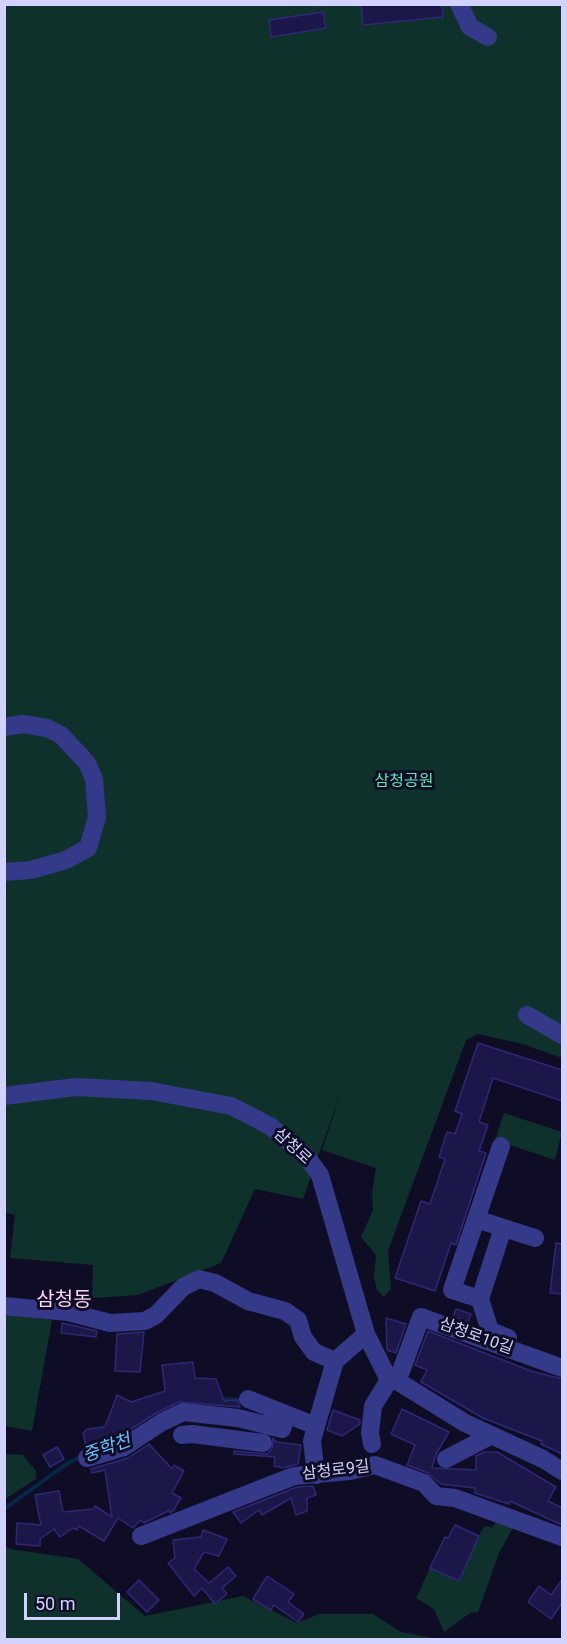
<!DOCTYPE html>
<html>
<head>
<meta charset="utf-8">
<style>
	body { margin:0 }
	#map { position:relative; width:567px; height:1644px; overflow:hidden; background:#0f0d26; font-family:Roboto,sans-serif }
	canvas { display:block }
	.frame { position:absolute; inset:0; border:6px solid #d2d2ff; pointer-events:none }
	.scale { position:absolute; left:24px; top:1593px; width:96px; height:27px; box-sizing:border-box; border:3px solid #d2d2ff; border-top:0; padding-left:8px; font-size:18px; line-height:21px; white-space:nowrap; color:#d2d2ff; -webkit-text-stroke:4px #0f0d26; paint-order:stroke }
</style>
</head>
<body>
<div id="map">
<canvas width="567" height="1644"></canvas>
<div class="frame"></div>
<div class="scale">50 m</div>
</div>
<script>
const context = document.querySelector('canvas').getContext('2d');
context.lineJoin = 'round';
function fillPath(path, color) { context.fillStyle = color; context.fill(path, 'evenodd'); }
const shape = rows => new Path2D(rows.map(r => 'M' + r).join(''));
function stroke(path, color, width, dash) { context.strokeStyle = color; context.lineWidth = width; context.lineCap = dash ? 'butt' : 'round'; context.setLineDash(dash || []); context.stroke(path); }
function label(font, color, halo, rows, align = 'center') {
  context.font = font + ' Roboto,"Noto Sans KR",sans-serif'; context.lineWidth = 6; context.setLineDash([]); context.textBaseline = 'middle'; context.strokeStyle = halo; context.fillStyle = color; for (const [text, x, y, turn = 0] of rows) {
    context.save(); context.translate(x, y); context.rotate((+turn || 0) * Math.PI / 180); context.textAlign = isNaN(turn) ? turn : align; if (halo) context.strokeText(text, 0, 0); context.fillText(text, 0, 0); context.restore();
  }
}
fillPath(shape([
	[4,5,562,5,562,1058,523,1044,478,1034,466,1040,388,1251,391,1289,384,1297,377,1290,374,1277,376,1255,361,1237,373,1210,372,1194,376,1168,322,1150,342,1089,303,1199,255,1189,221,1263,138,1295,92,1298,93,1265,10,1258,15,1215,4,1212],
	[504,1113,562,1132,555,1160,495,1140],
	[4,1312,52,1320,32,1431,5,1426],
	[5,1454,23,1455,36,1471,36,1479,5,1499],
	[499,1517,515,1524,499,1553,478,1612,470,1613,444,1632,434,1609,416,1598,430,1568,459,1581,481,1532,485,1526,492,1528],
	[4,1545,10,1549,78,1559,145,1616,243,1596,297,1623,319,1614,373,1614,401,1632,438,1639,5,1639]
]), '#0f312c');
stroke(shape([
	[221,1399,243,1400],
	[4,1509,68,1463,83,1456]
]), '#07274a', 4);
const building = shape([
	[361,4,442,4,443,17,363,25,361,4],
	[323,12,326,28,271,37,269,20,323,12],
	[478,1043,562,1070,562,1101,493,1078,479,1122,488,1125,479,1151,486,1153,456,1245,451,1243,435,1291,395,1278,421,1201,430,1204,445,1159,439,1157,447,1132,455,1134,462,1114,455,1111,478,1043],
	[556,1243,562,1244,562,1294,550,1293,556,1243],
	[456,1309,471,1314,468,1322,453,1317,456,1309],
	[386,1318,406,1324,396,1353,387,1350,386,1318],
	[62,1323,97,1331,96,1337,61,1333,62,1323],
	[428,1331,531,1371,562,1379,562,1454,541,1444,542,1441,483,1418,421,1382,427,1370,415,1365,428,1331],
	[144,1332,140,1372,115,1371,117,1334,144,1332],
	[193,1362,195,1378,216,1379,224,1401,237,1400,240,1407,179,1402,156,1413,119,1437,86,1447,83,1433,87,1429,105,1427,117,1395,131,1402,165,1391,162,1365,193,1362],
	[402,1409,449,1432,436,1454,432,1468,476,1470,476,1456,484,1452,497,1452,556,1487,548,1501,562,1508,562,1525,510,1501,509,1504,475,1493,475,1488,441,1484,428,1473,407,1465,415,1445,391,1434,402,1409],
	[333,1410,360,1420,360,1424,342,1436,327,1430,333,1410],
	[273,1438,276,1442,301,1445,298,1464,283,1468,274,1466,275,1457,234,1454,234,1451,267,1454,272,1449,273,1438],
	[149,1444,172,1469,174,1465,184,1471,172,1493,181,1498,173,1511,170,1513,170,1510,144,1523,140,1520,133,1528,118,1518,104,1541,79,1526,77,1530,73,1528,60,1537,54,1529,40,1539,40,1546,16,1544,17,1523,41,1525,35,1495,59,1491,63,1512,94,1509,95,1506,112,1517,105,1470,92,1473,91,1469,128,1458,149,1444],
	[57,1447,64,1459,50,1467,43,1455,57,1447],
	[313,1486,316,1495,307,1498,307,1511,296,1515,291,1498,262,1515,259,1510,241,1523,233,1512,297,1487,313,1486],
	[455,1525,479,1536,459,1581,430,1568,445,1537,448,1538,455,1525],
	[203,1530,227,1539,219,1556,204,1552,194,1569,209,1583,228,1567,236,1576,222,1588,227,1594,215,1604,202,1588,194,1596,168,1563,175,1558,173,1540,201,1537,203,1530],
	[267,1576,294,1594,288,1602,304,1614,298,1622,274,1605,271,1610,253,1599,267,1576],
	[139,1580,159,1600,147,1612,127,1592,139,1580],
	[562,1580,562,1603,551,1619,528,1602,539,1586,551,1595,562,1580]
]);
fillPath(building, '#1c1749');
stroke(building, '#2f2777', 1.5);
stroke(shape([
	[459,4,470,27,488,37],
	[4,727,23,724,47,728,61,735,87,763,94,779,97,817,88,848,66,860,31,870,4,872],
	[527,1015,562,1035],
	[4,1096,76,1087,151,1091,231,1106,270,1126,306,1156,320,1175,366,1334,389,1380,394,1379,465,1423,543,1459,562,1471],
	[476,1219,535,1238],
	[503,1228,480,1299,490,1331,508,1338],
	[480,1299,452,1290,501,1146],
	[4,1306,68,1312,110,1323,145,1321,156,1315,183,1287,199,1279,215,1283,248,1301,285,1311,298,1320,303,1337,314,1352,335,1361],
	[394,1379,401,1371,421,1317,562,1368],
	[248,1399,316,1426,335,1361,366,1334],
	[316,1426,312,1441,316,1475],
	[182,1435,192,1434,263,1443],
	[372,1444,370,1433,373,1406,389,1380],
	[87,1458,124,1447,162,1422,183,1412,238,1418,282,1429,287,1415],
	[446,1459,492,1435],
	[141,1536,294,1476,350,1471,375,1465,424,1483,436,1496,455,1498,562,1537]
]), '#343989', 18);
label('16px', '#53eab5', '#0f0d26', [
	["삼청공원",404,782]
]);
label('16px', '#d2d2ff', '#0f0d26', [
	["삼청로",292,1147,43],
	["삼청로10길",476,1337,20],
	["삼청로9길",336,1471,-7]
]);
label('italic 18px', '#60c5ff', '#0f0d26', [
	["중학천",107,1449,-20]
]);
label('20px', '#ffd4f4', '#0f0d26', [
	["삼청동",64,1301]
]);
</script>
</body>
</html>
